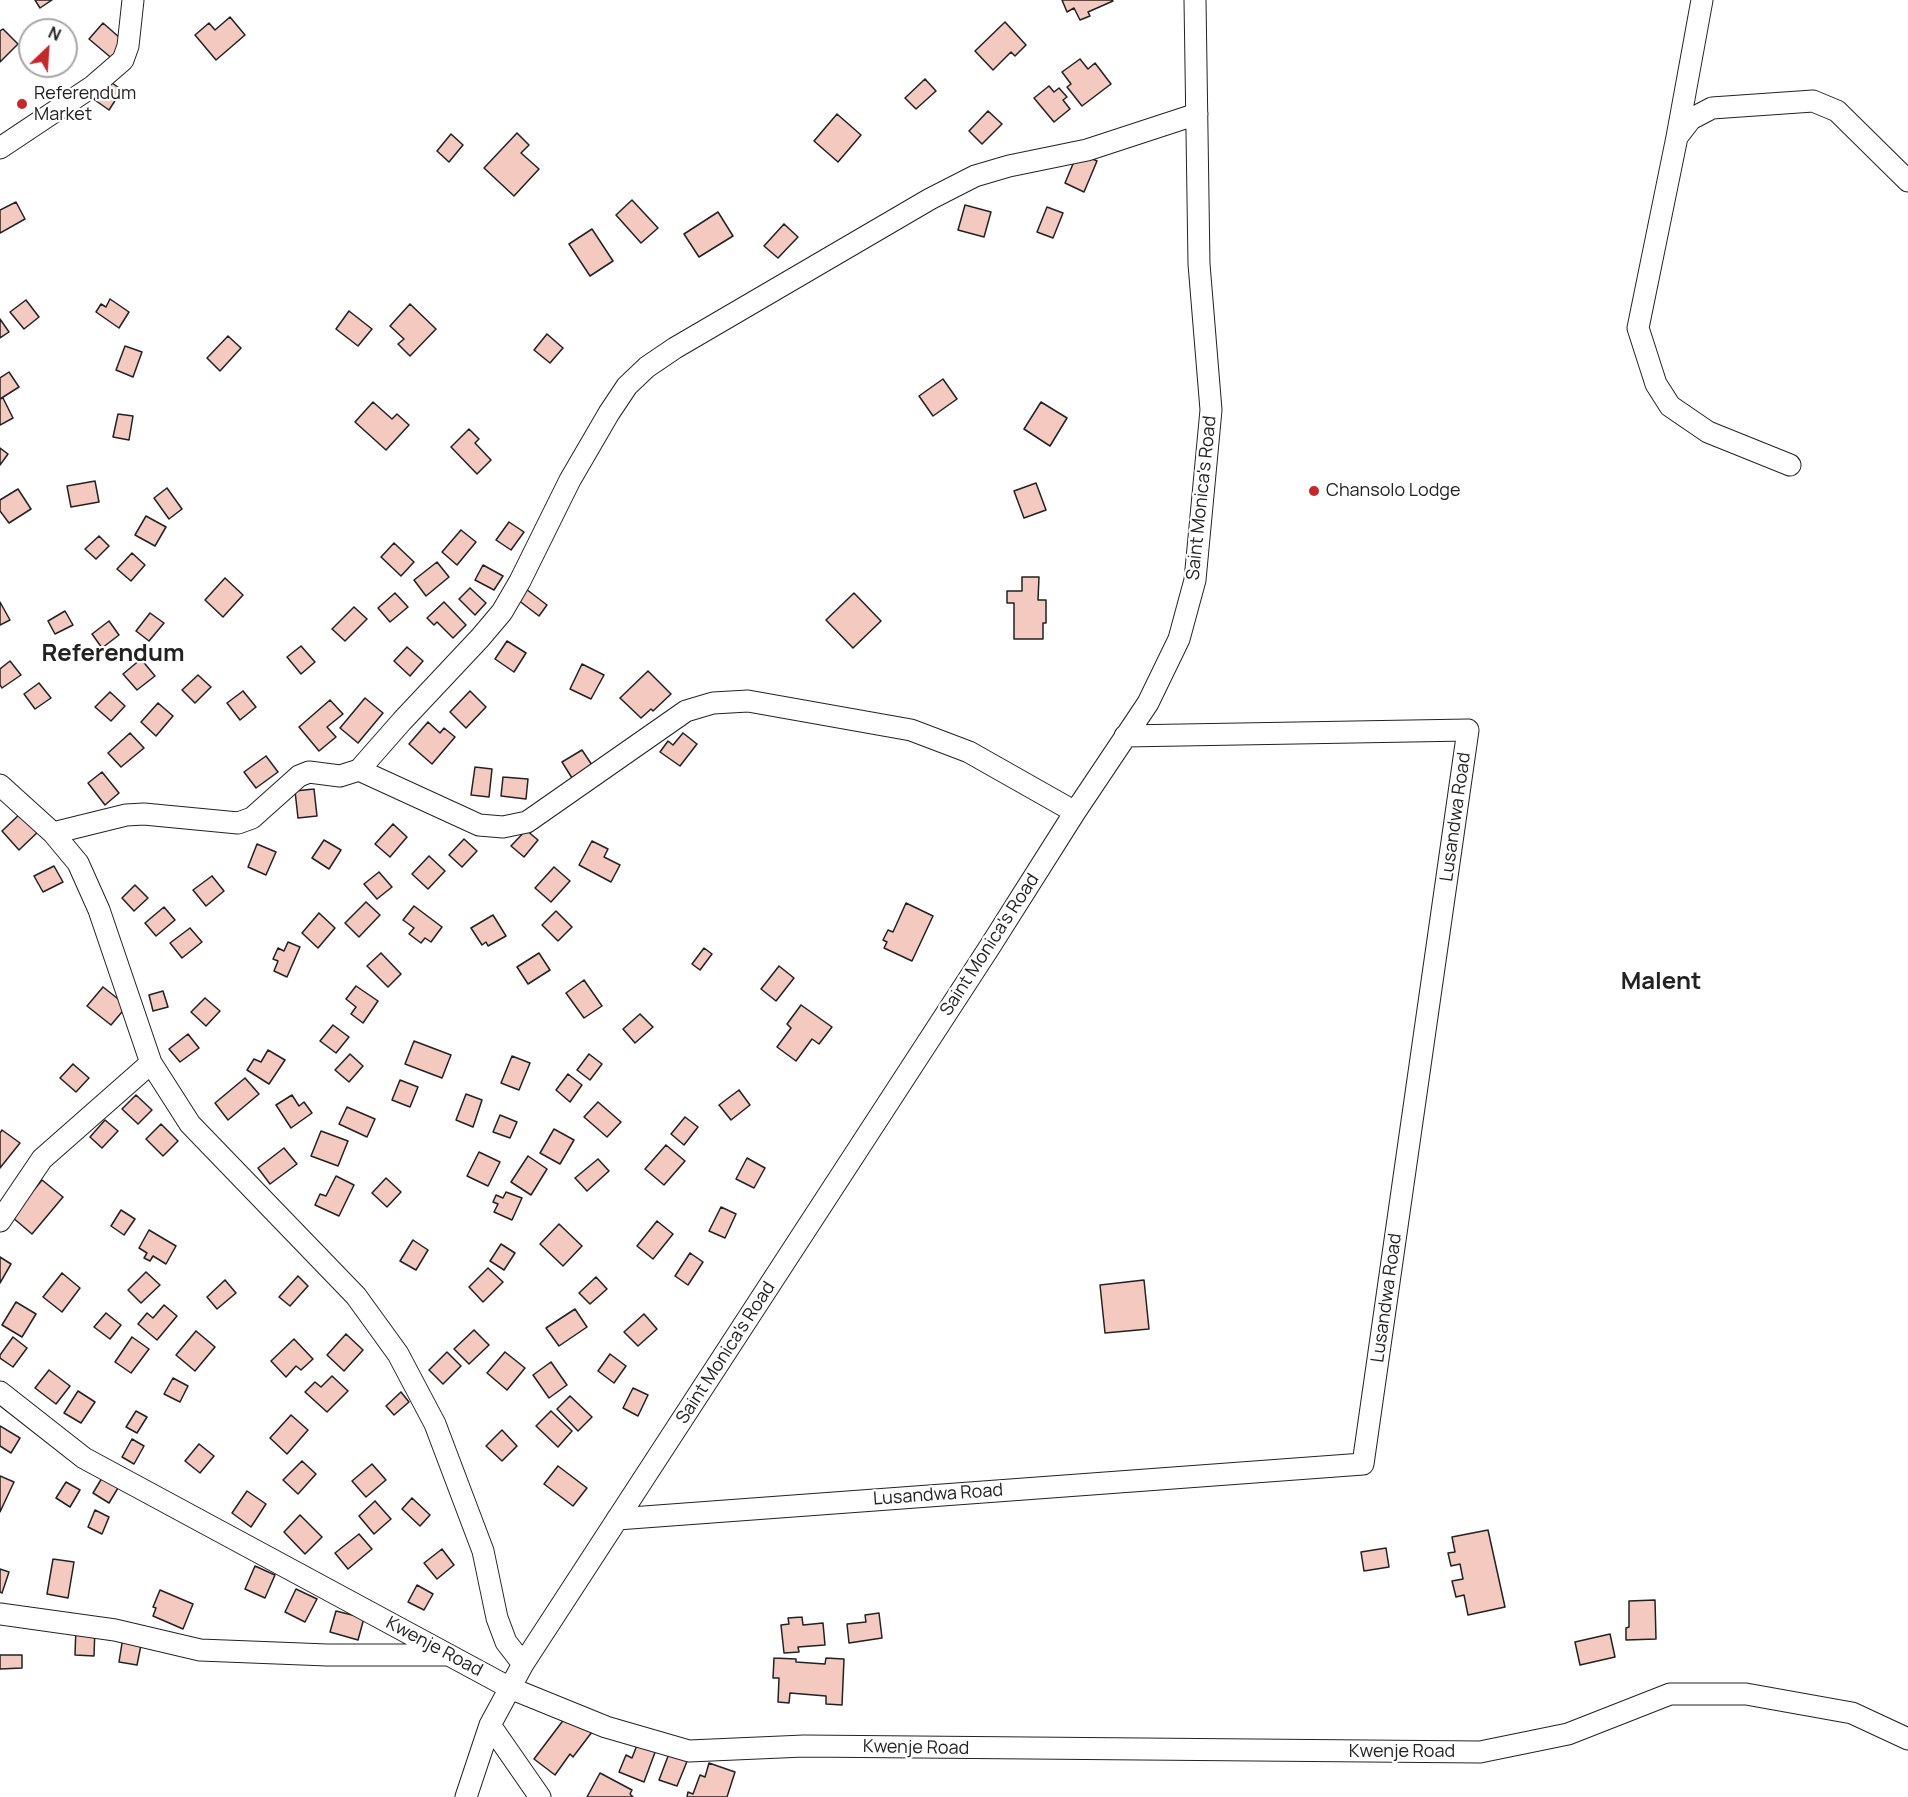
<!DOCTYPE html>
<html>
<head>
<meta charset="utf-8">
<style>
	body { margin:0 }
	#map { position:relative; width:1908px; height:1797px; overflow:hidden; background:#fff; font-family:Manrope,sans-serif }
	canvas { display:block }
	.north { position:absolute; left:18px; top:18px; width:60px; height:60px; box-sizing:border-box; background:#fff; border:2px solid #a7a7a7; border-radius:50%; rotate:25deg; font-size:16px; font-weight:700; line-height:24px; text-align:center; color:#222 }
	.north::after { content:''; display:block; margin:auto; width:21px; height:27px; background:#c62828; clip-path:polygon(50% 0,100% 100%,50% 72%,0 100%) }
</style>
</head>
<body>
<div id="map">
<canvas width="1908" height="1797"></canvas>
<div class="north">N</div>
</div>
<script>
const context = document.querySelector('canvas').getContext('2d');
context.lineJoin = 'round';
function fillPath(path, color) { context.fillStyle = color; context.fill(path, 'evenodd'); }
const shape = rows => new Path2D(rows.map(r => 'M' + r).join(''));
function stroke(path, color, width, dash) { context.strokeStyle = color; context.lineWidth = width; context.lineCap = dash ? 'butt' : 'round'; context.setLineDash(dash || []); context.stroke(path); }
function label(font, color, halo, rows, align = 'center') {
  context.font = font + ' Manrope,sans-serif'; context.lineWidth = 4.5; context.setLineDash([]); context.textBaseline = 'middle'; context.strokeStyle = halo; context.fillStyle = color; for (const [text, x, y, turn = 0] of rows) {
    context.save(); context.translate(x, y); context.rotate((+turn || 0) * Math.PI / 180); context.textAlign = isNaN(turn) ? turn : align; if (halo) context.strokeText(text, 0, 0); context.fillText(text, 0, 0); context.restore();
  }
}
const building = shape([
	[35,0,52,0,40,8,35,0],
	[1062,0,1112,0,1113,1,1088,12,1090,16,1080,20,1074,8,1067,12,1062,0],
	[230,17,245,35,216,60,195,35,209,23,215,30,230,17],
	[1005,22,1026,45,1015,56,1011,52,993,70,975,51,1005,22],
	[103,23,128,45,115,61,89,39,103,23],
	[3,29,18,44,0,62,0,31,3,29],
	[1080,59,1088,69,1095,63,1111,84,1082,106,1067,87,1071,84,1062,72,1080,59],
	[105,78,122,90,109,110,92,98,105,78],
	[925,79,936,91,916,109,905,98,925,79],
	[1049,86,1054,92,1059,88,1067,97,1063,100,1070,109,1054,122,1034,98,1049,86],
	[988,111,1002,124,982,144,969,131,988,111],
	[837,114,861,135,838,162,814,141,837,114],
	[517,133,529,145,521,153,539,169,514,196,484,168,517,133],
	[451,134,463,145,449,162,437,151,451,134],
	[1078,152,1097,161,1084,192,1065,183,1078,152],
	[632,200,658,228,641,243,616,215,632,200],
	[16,202,25,219,0,233,0,210,16,202],
	[965,205,991,212,984,237,958,230,965,205],
	[1047,207,1063,213,1053,238,1037,232,1047,207],
	[718,212,733,236,699,257,684,234,718,212],
	[784,224,798,237,778,258,764,246,784,224],
	[592,229,613,261,590,276,569,244,592,229],
	[110,299,129,312,119,328,96,312,101,304,106,307,110,299],
	[26,300,39,317,24,329,10,312,26,300],
	[410,304,436,329,410,356,398,344,404,339,390,326,410,304],
	[349,311,372,329,358,346,336,329,349,311],
	[0,319,9,332,0,338,0,319],
	[547,334,563,348,550,363,534,350,547,334],
	[228,336,241,348,220,371,207,358,228,336],
	[125,346,142,352,133,377,116,370,125,346],
	[9,372,19,387,0,399,0,378,9,372],
	[943,379,957,399,933,416,919,396,943,379],
	[3,398,13,418,0,425,0,399,3,398],
	[373,402,392,419,397,414,409,425,386,450,355,422,373,402],
	[1041,402,1067,418,1050,446,1024,429,1041,402],
	[118,414,133,416,129,440,113,437,118,414],
	[469,429,479,439,475,443,491,460,477,474,451,447,469,429],
	[0,448,8,454,0,465,0,448],
	[95,481,99,502,71,507,67,486,95,481],
	[1036,483,1046,510,1024,518,1014,491,1036,483],
	[167,488,182,509,169,519,154,498,167,488],
	[18,489,31,509,9,523,0,511,0,500,18,489],
	[146,516,166,527,155,546,135,535,146,516],
	[509,522,524,532,511,550,496,540,509,522],
	[461,530,476,542,457,565,442,552,461,530],
	[99,536,109,546,96,559,85,549,99,536],
	[394,543,414,562,401,576,381,557,394,543],
	[132,553,145,565,131,581,117,569,132,553],
	[437,562,449,577,426,596,414,580,437,562],
	[483,565,503,576,494,590,475,580,483,565],
	[1022,577,1039,577,1038,600,1046,600,1046,623,1043,623,1043,639,1014,639,1014,603,1007,603,1007,591,1022,591,1022,577],
	[225,578,243,595,223,617,205,600,225,578],
	[470,588,486,603,475,615,459,599,470,588],
	[526,589,547,605,539,616,518,600,526,589],
	[395,593,408,607,390,622,378,608,395,593],
	[854,593,881,621,853,648,826,620,854,593],
	[0,602,10,620,0,625,0,602],
	[444,602,466,625,453,638,437,622,434,625,427,618,444,602],
	[354,607,367,619,345,641,332,629,354,607],
	[65,611,73,625,55,634,48,621,65,611],
	[150,613,164,623,149,641,136,631,150,613],
	[109,621,119,635,102,648,92,634,109,621],
	[507,641,526,653,514,672,495,659,507,641],
	[301,646,315,662,301,674,287,657,301,646],
	[407,647,423,661,410,676,394,661,407,647],
	[141,659,155,676,137,690,123,674,141,659],
	[10,661,21,675,2,688,0,685,0,669,10,661],
	[582,664,604,675,591,699,570,689,582,664],
	[648,671,671,694,653,711,651,709,641,718,620,698,648,671],
	[198,675,211,687,195,703,182,690,198,675],
	[39,683,51,698,35,709,24,694,39,683],
	[243,691,256,707,240,720,227,703,243,691],
	[470,691,486,707,466,728,450,712,470,691],
	[110,692,125,706,111,721,95,707,110,692],
	[365,698,383,713,358,743,340,728,365,698],
	[330,700,343,714,327,727,336,737,319,751,299,727,330,700],
	[158,703,173,716,156,736,141,722,158,703],
	[428,722,440,733,444,728,455,737,432,764,409,744,428,722],
	[130,733,144,748,121,767,108,753,130,733],
	[683,733,697,744,680,766,660,752,668,741,673,745,683,733],
	[582,750,592,765,572,778,562,762,582,750],
	[266,756,278,772,256,788,244,772,266,756],
	[475,767,492,769,489,797,471,795,475,767],
	[102,772,119,793,105,805,88,783,102,772],
	[503,777,528,779,526,799,501,796,503,777],
	[314,789,317,816,298,818,295,791,314,789],
	[23,811,40,830,19,850,2,831,23,811],
	[393,824,407,837,390,857,375,844,393,824],
	[526,830,538,840,524,857,511,846,526,830],
	[464,839,477,851,462,867,449,855,464,839],
	[324,840,341,850,329,869,312,858,324,840],
	[592,841,608,849,604,857,620,865,611,882,579,865,592,841],
	[257,844,276,852,266,875,248,867,257,844],
	[429,856,445,871,428,889,412,874,429,856],
	[54,866,63,882,43,892,34,876,54,866],
	[554,867,570,881,551,902,535,888,554,867],
	[379,872,392,887,377,899,364,884,379,872],
	[212,876,224,891,206,906,193,890,212,876],
	[135,885,148,898,134,911,122,898,135,885],
	[366,902,380,915,359,937,345,923,366,902],
	[906,903,933,916,912,961,884,948,887,942,883,940,888,930,893,932,906,903],
	[414,906,442,927,431,942,425,938,421,943,409,934,414,928,403,920,414,906],
	[164,907,175,920,156,936,145,923,164,907],
	[556,911,572,927,558,941,542,925,556,911],
	[319,913,335,928,318,948,302,933,319,913],
	[493,915,506,936,488,946,486,942,482,945,471,928,493,915],
	[190,928,202,942,182,958,170,943,190,928],
	[288,942,300,947,287,977,274,971,278,961,273,959,278,948,284,951,288,942],
	[704,948,712,954,700,970,692,964,704,948],
	[381,953,401,974,388,987,367,966,381,953],
	[539,953,550,970,528,984,517,967,539,953],
	[779,966,794,978,776,1001,761,989,779,966],
	[584,980,602,1006,584,1018,566,993,584,980],
	[356,986,378,1001,363,1023,351,1014,356,1007,346,999,356,986],
	[103,987,127,1006,111,1025,87,1006,103,987],
	[163,991,168,1007,153,1011,149,995,163,991],
	[205,998,220,1011,206,1026,191,1012,205,998],
	[801,1005,832,1027,819,1044,812,1039,796,1061,777,1047,791,1028,787,1024,801,1005],
	[640,1014,653,1027,635,1043,623,1029,640,1014],
	[333,1025,349,1037,336,1053,320,1041,333,1025],
	[188,1034,199,1048,180,1062,169,1049,188,1034],
	[414,1041,451,1055,442,1078,405,1064,414,1041],
	[268,1050,285,1060,269,1084,247,1070,254,1059,261,1062,268,1050],
	[350,1054,363,1066,349,1082,335,1070,350,1054],
	[589,1054,602,1064,590,1080,577,1070,589,1054],
	[512,1056,530,1063,519,1090,501,1083,512,1056],
	[73,1064,89,1078,76,1092,60,1078,73,1064],
	[568,1074,582,1085,570,1102,556,1090,568,1074],
	[245,1078,259,1094,228,1120,215,1103,245,1078],
	[400,1080,418,1087,410,1107,392,1100,400,1080],
	[739,1090,750,1105,731,1120,719,1105,739,1090],
	[466,1094,482,1100,473,1127,456,1120,466,1094],
	[136,1095,152,1110,138,1124,122,1109,136,1095],
	[292,1095,299,1106,304,1102,312,1113,291,1128,276,1105,292,1095],
	[598,1102,621,1122,607,1137,584,1117,598,1102],
	[347,1107,375,1119,367,1137,339,1124,347,1107],
	[500,1115,517,1122,510,1138,493,1132,500,1115],
	[685,1117,698,1127,684,1145,671,1134,685,1117],
	[105,1120,118,1131,102,1148,90,1137,105,1120],
	[161,1124,178,1141,163,1156,146,1139,161,1124],
	[554,1129,574,1140,560,1164,540,1153,554,1129],
	[2,1130,20,1143,0,1168,0,1133,2,1130],
	[321,1131,348,1141,338,1166,311,1156,321,1131],
	[666,1145,685,1161,664,1185,645,1169,666,1145],
	[284,1148,297,1164,270,1184,258,1168,284,1148],
	[479,1152,500,1162,488,1186,467,1176,479,1152],
	[528,1156,547,1169,531,1195,511,1182,528,1156],
	[747,1158,765,1168,754,1188,736,1179,747,1158],
	[598,1159,609,1171,587,1191,575,1178,598,1159],
	[336,1176,354,1185,339,1216,315,1205,320,1194,326,1196,336,1176],
	[386,1178,401,1192,387,1207,372,1193,386,1178],
	[42,1180,63,1197,32,1234,12,1217,42,1180],
	[506,1192,522,1198,512,1220,494,1212,498,1204,493,1202,496,1195,503,1198,506,1192],
	[721,1207,736,1214,725,1238,709,1231,721,1207],
	[121,1210,135,1219,124,1235,111,1226,121,1210],
	[657,1221,673,1234,653,1259,637,1246,657,1221],
	[559,1224,582,1246,563,1266,540,1244,559,1224],
	[149,1230,176,1246,166,1264,153,1256,150,1261,144,1258,147,1253,139,1248,149,1230],
	[413,1240,428,1250,416,1270,400,1261,413,1240],
	[501,1244,515,1253,504,1270,490,1261,501,1244],
	[690,1253,703,1262,688,1285,675,1276,690,1253],
	[0,1257,11,1264,0,1283,0,1257],
	[488,1268,503,1282,483,1302,469,1287,488,1268],
	[146,1272,160,1285,141,1303,128,1290,146,1272],
	[62,1273,80,1288,62,1312,43,1297,62,1273],
	[298,1276,308,1286,290,1306,279,1297,298,1276],
	[596,1277,607,1289,590,1304,579,1293,596,1277],
	[225,1280,236,1293,217,1309,207,1297,225,1280],
	[1144,1280,1149,1329,1105,1333,1100,1285,1144,1280],
	[16,1302,36,1314,22,1337,2,1325,16,1302],
	[164,1305,177,1316,157,1340,138,1324,147,1313,153,1318,164,1305],
	[575,1309,587,1327,559,1346,546,1328,575,1309],
	[106,1313,121,1325,110,1339,94,1327,106,1313],
	[644,1314,657,1329,638,1346,624,1332,644,1314],
	[474,1330,489,1345,469,1364,454,1349,474,1330],
	[196,1331,215,1347,195,1371,176,1355,196,1331],
	[346,1334,363,1350,344,1371,327,1355,346,1334],
	[13,1337,27,1348,13,1367,0,1358,0,1355,13,1337],
	[132,1337,149,1349,131,1373,115,1362,132,1337],
	[294,1339,313,1359,301,1370,296,1366,286,1377,271,1361,294,1339],
	[447,1352,461,1366,443,1384,429,1370,447,1352],
	[505,1352,525,1368,507,1390,487,1373,505,1352],
	[610,1354,626,1366,614,1383,598,1371,610,1354],
	[551,1362,567,1385,549,1398,533,1375,551,1362],
	[49,1370,70,1386,56,1404,35,1388,49,1370],
	[332,1376,348,1391,327,1412,305,1392,315,1382,321,1387,332,1376],
	[173,1378,188,1386,180,1402,164,1394,173,1378],
	[633,1388,648,1395,638,1416,623,1408,633,1388],
	[78,1391,95,1402,81,1423,64,1413,78,1391],
	[401,1392,409,1402,394,1415,386,1406,401,1392],
	[570,1396,592,1417,578,1431,557,1409,570,1396],
	[136,1411,147,1417,137,1433,126,1427,136,1411],
	[551,1411,572,1431,558,1447,536,1426,551,1411],
	[291,1415,308,1430,287,1454,270,1438,291,1415],
	[0,1426,20,1438,11,1453,0,1446,0,1426],
	[502,1430,517,1446,502,1461,486,1446,502,1430],
	[132,1439,144,1446,134,1464,122,1457,132,1439],
	[199,1444,214,1456,200,1473,185,1461,199,1444],
	[302,1461,316,1474,298,1494,283,1480,302,1461],
	[372,1464,386,1480,366,1497,352,1481,372,1464],
	[558,1466,587,1488,573,1506,544,1484,558,1466],
	[0,1476,14,1482,0,1512,0,1476],
	[102,1478,118,1488,109,1503,93,1493,102,1478],
	[66,1482,80,1490,70,1507,56,1498,66,1482],
	[247,1491,266,1504,251,1527,232,1513,247,1491],
	[412,1498,430,1515,420,1526,402,1509,412,1498],
	[375,1501,391,1519,374,1534,359,1516,375,1501],
	[95,1510,109,1517,102,1534,88,1527,95,1510],
	[300,1515,322,1537,305,1554,284,1532,300,1515],
	[1488,1530,1505,1607,1468,1615,1464,1595,1456,1597,1452,1581,1463,1579,1460,1564,1451,1566,1448,1553,1455,1552,1452,1537,1488,1530],
	[359,1534,372,1549,348,1569,335,1553,359,1534],
	[1386,1548,1389,1567,1364,1571,1361,1552,1386,1548],
	[442,1549,454,1565,437,1579,424,1563,442,1549],
	[53,1559,74,1562,68,1598,47,1594,53,1559],
	[255,1566,275,1575,265,1598,245,1589,255,1566],
	[0,1569,9,1572,2,1593,0,1592,0,1569],
	[417,1585,433,1594,424,1610,408,1602,417,1585],
	[296,1589,317,1599,305,1622,285,1612,296,1589],
	[160,1590,193,1604,183,1629,153,1616,156,1608,153,1607,160,1590],
	[1655,1600,1656,1639,1626,1640,1626,1628,1629,1627,1629,1601,1655,1600],
	[336,1611,364,1618,358,1640,330,1632,336,1611],
	[879,1613,882,1638,849,1643,847,1624,866,1622,865,1615,879,1613],
	[802,1617,803,1625,823,1623,825,1645,798,1647,799,1652,784,1653,781,1625,789,1624,788,1618,802,1617],
	[76,1626,95,1627,94,1656,75,1655,76,1626],
	[1610,1634,1615,1657,1580,1665,1575,1642,1610,1634],
	[123,1637,142,1640,137,1665,119,1662,123,1637],
	[0,1655,22,1655,22,1668,0,1669,0,1655],
	[774,1658,796,1659,796,1662,825,1664,826,1658,844,1659,842,1705,826,1704,826,1696,790,1693,789,1703,778,1702,779,1678,773,1678,774,1658],
	[568,1714,592,1732,573,1757,570,1754,555,1775,534,1759,568,1714],
	[639,1740,657,1747,644,1782,619,1772,626,1755,632,1758,639,1740],
	[670,1751,688,1759,677,1786,659,1780,670,1751],
	[709,1763,735,1772,727,1797,687,1797,688,1792,693,1794,700,1775,705,1777,709,1763],
	[600,1773,632,1790,630,1794,633,1797,587,1797,600,1773]
]);
fillPath(building, '#f3c9c0');
stroke(building, '#222', 1.5);
const minor = shape([
	[1702,0,1677,137,1638,328,1656,384,1670,406,1708,432,1790,465],
	[1677,137,1691,119,1712,108,1813,101,1837,111,1908,181],
	[0,148,93,86,123,60,128,46,133,0],
	[359,770,479,825,503,827,527,822,686,711,713,703,748,701,911,730,969,752,1075,812],
	[0,785,53,833,78,863,99,910,151,1063,190,1124,356,1296,398,1354,435,1424,483,1551,497,1618,506,1642,523,1664],
	[53,833,126,815,144,814,238,823,252,818,299,776,309,772,340,776,359,770,402,721,480,638,502,612,520,581,570,480,609,413,627,386,647,367,675,348,930,199,975,176,1009,166,1087,150,1197,114],
	[0,1221,42,1159,151,1063],
	[0,1392,84,1458,510,1688,606,1727,689,1751,804,1746,1480,1752,1568,1734,1670,1694,1746,1694,1852,1713,1908,1739],
	[617,1519,1363,1464,1468,730,1125,736],
	[0,1614,115,1630,200,1650,327,1655,446,1655],
	[490,1725,540,1797],
	[466,1797,490,1725,523,1664,989,948,1075,812,1148,703,1179,639,1195,580,1211,410,1199,264,1195,0]
]);
stroke(minor, '#222', 23);
stroke(minor, '#fff', 21);
for (const [x, y, r, color] of [
	[22,104,6,"#c62828"],
	[1314,491,6,"#c62828"]
]) { const dot = new Path2D(); dot.arc(x, y, r, 0, 2 * Math.PI); context.fillStyle = color; context.fill(dot); stroke(dot, '#fff', 2); }
label('18px', '#222', '#fff', [
	["Referendum",34,94],
	["Market",34,115],
	["Chansolo Lodge",1326,491]
], 'left');
label('18px', '#222', '#fff', [
	["Saint Monica's Road",1202,498,-84],
	["Lusandwa Road",1456,817,-82],
	["Saint Monica's Road",990,945,-57],
	["Lusandwa Road",1387,1298,-82],
	["Saint Monica's Road",726,1353,-57],
	["Lusandwa Road",938,1495,-4],
	["Kwenje Road",434,1647,28],
	["Kwenje Road",916,1748,1],
	["Kwenje Road",1402,1752]
]);
label('bold 24px', '#222', '#fff', [
	["Referendum",113,654],
	["Malent",1661,982]
]);
</script>
</body>
</html>
